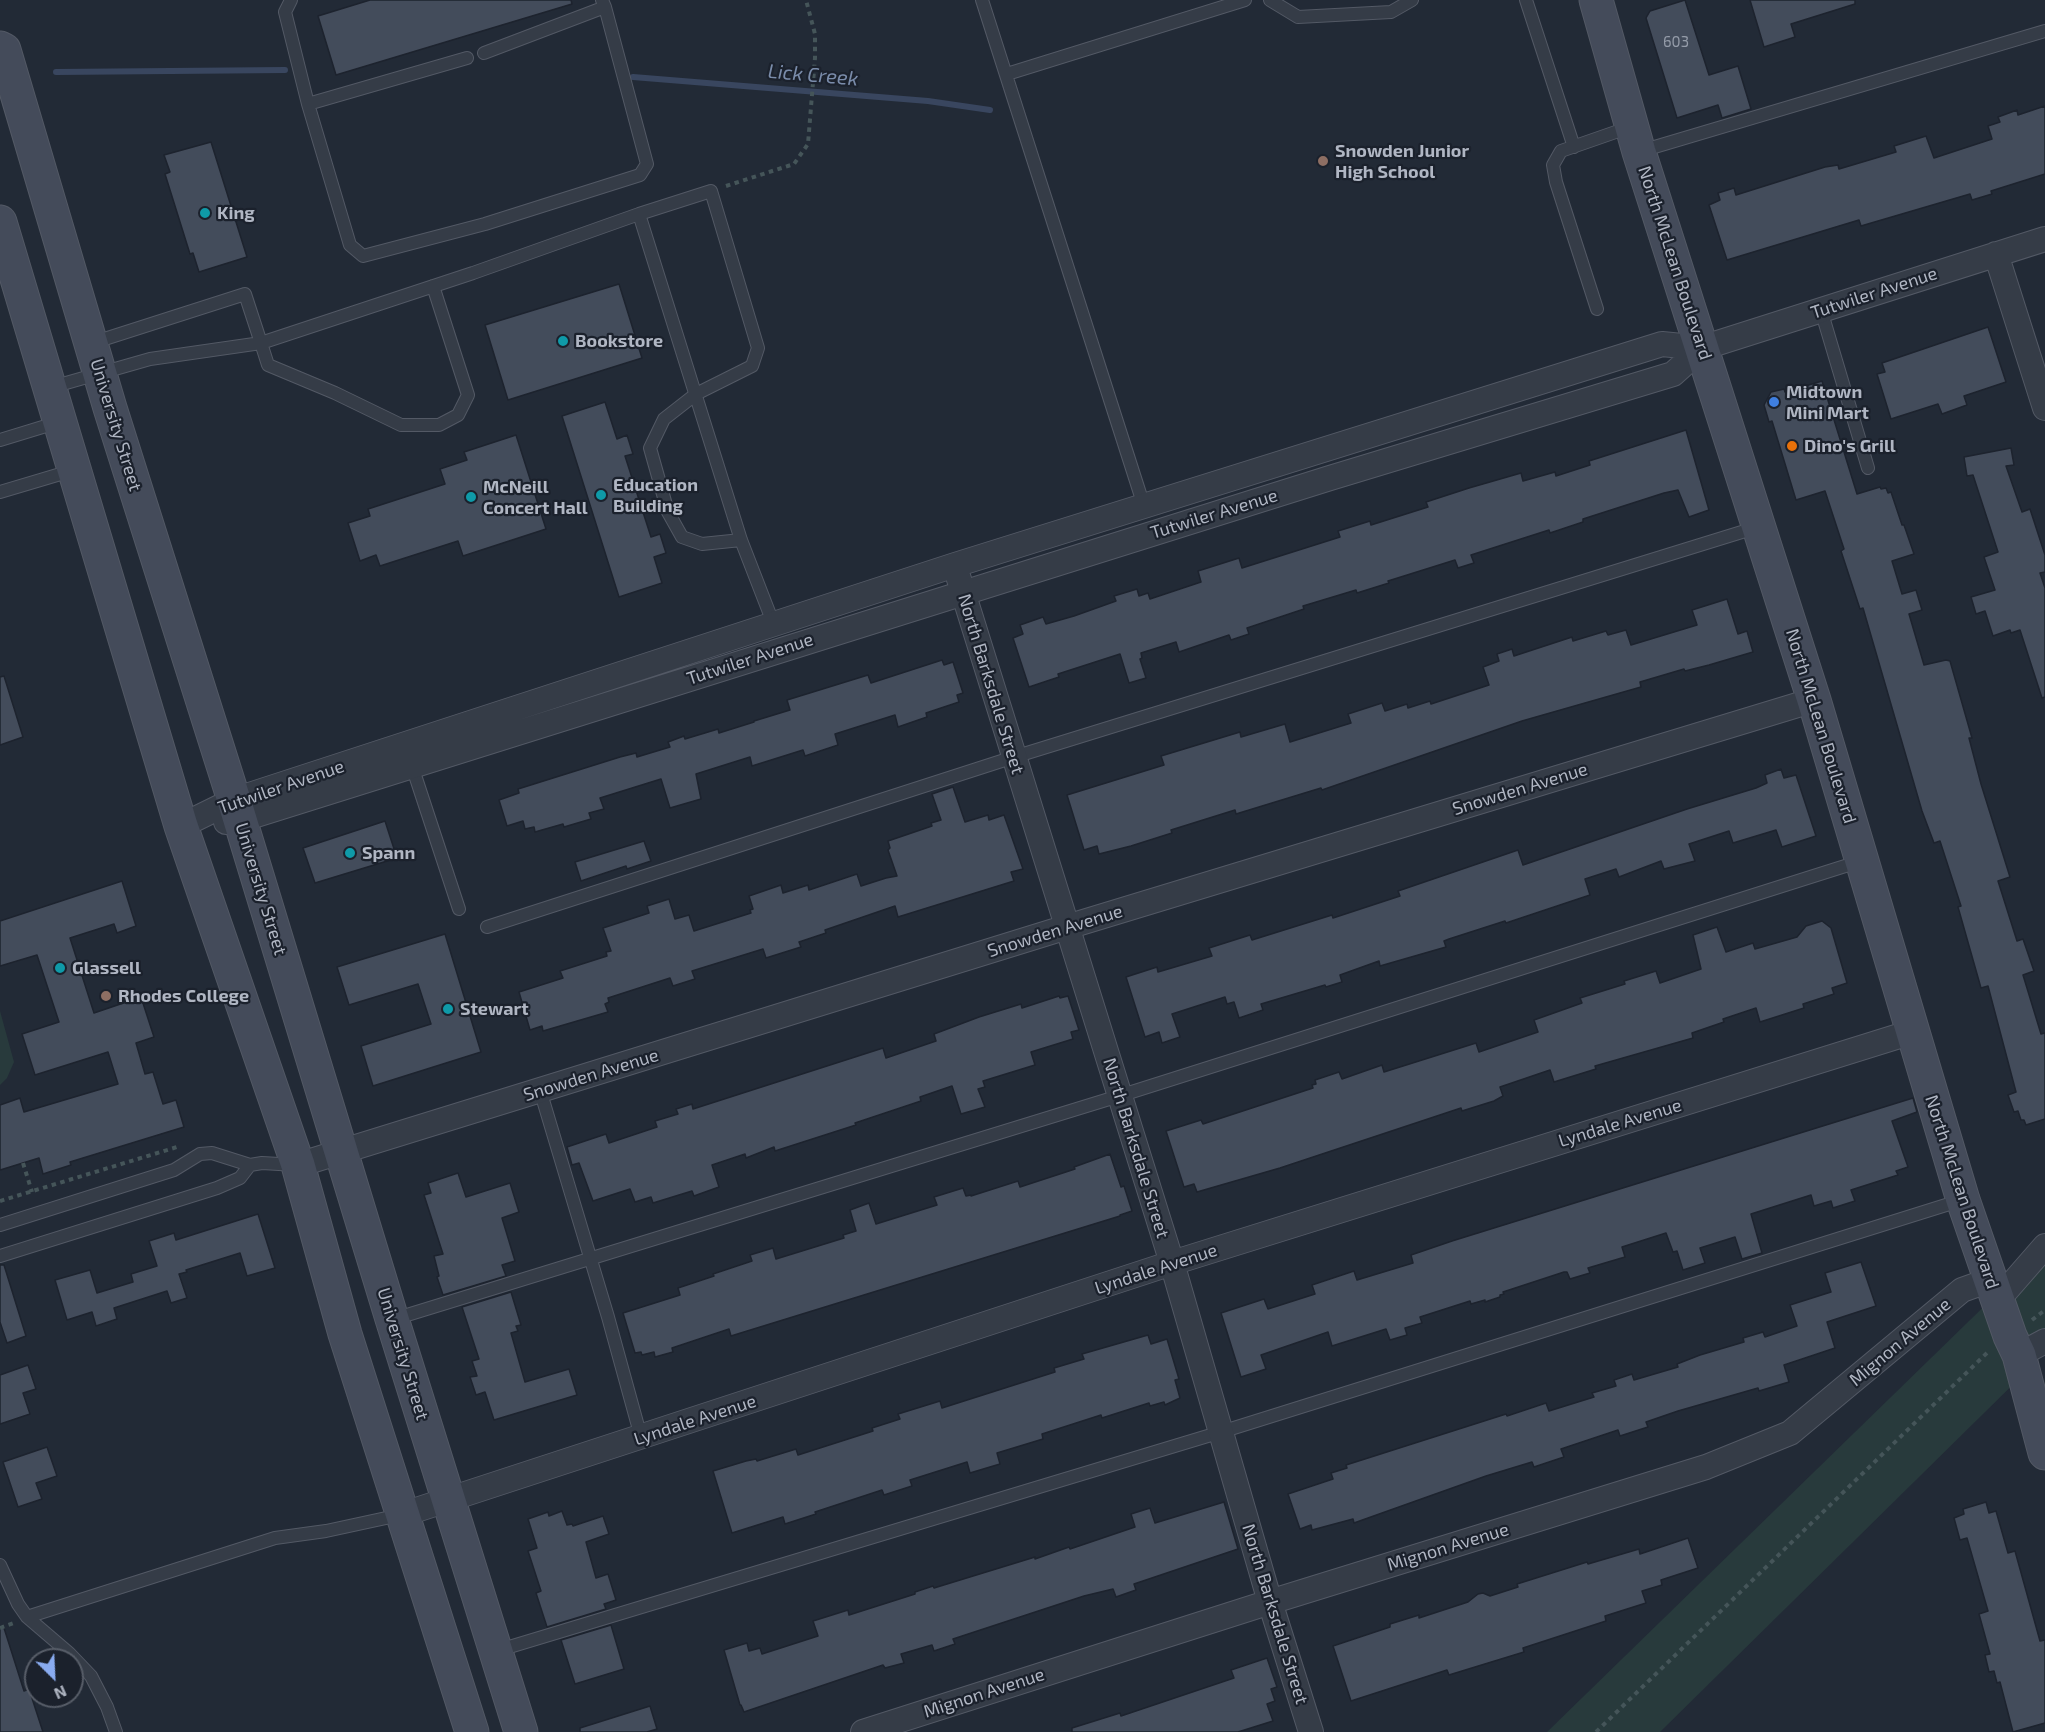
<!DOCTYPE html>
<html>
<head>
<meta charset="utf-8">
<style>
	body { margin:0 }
	#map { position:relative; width:2045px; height:1732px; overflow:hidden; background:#222a36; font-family:"Exo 2",sans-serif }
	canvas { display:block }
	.north { position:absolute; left:24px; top:1648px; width:60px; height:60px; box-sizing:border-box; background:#1b212c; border:2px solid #575d68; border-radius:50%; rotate:156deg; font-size:16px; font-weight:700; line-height:24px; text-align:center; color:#b0b6c3 }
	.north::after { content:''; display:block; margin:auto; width:21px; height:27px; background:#89abf0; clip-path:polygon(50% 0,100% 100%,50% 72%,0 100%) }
</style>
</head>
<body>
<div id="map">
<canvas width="2045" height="1732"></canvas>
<div class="north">N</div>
</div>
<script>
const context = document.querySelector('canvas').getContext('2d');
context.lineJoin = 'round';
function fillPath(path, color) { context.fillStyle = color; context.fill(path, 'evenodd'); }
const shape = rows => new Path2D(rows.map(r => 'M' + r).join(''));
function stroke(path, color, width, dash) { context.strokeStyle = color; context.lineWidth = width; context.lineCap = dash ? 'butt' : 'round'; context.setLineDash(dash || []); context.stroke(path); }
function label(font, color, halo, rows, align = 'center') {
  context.font = font + ' "Exo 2",sans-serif'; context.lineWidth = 4.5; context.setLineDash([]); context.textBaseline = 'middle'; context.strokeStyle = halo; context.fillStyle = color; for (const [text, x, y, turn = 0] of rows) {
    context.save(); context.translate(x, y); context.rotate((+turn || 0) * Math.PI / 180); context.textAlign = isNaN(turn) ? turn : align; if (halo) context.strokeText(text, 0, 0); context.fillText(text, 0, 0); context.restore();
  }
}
fillPath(shape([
	[0,1011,14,1062,7,1078,0,1085],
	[2045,1247,2045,1353,1660,1732,1547,1732]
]), '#283a3c');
stroke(shape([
	[56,72,285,70],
	[633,77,928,101,990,110]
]), '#39465f', 6);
const building = shape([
	[370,0,571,0,572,4,336,75,318,16,370,0],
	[1685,0,1709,75,1738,66,1751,109,1722,118,1718,105,1677,118,1646,18,1650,11,1685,0],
	[1750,0,1855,0,1855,4,1791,24,1795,37,1764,47,1750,0],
	[2045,106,2045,174,1991,191,1992,194,1972,200,1970,194,1861,226,1859,220,1727,260,1709,205,1720,200,1718,193,1734,188,1736,195,1825,167,1838,165,1839,169,1896,152,1894,146,1926,136,1934,158,1992,139,1988,126,2000,122,1998,117,2017,110,2018,115,2045,106],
	[211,142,247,257,199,272,193,253,190,254,165,174,170,172,164,155,211,142],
	[619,284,642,358,508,400,485,325,619,284],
	[1988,327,2006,382,1964,396,1967,405,1942,414,1938,404,1891,419,1877,374,1885,372,1882,363,1988,327],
	[1822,381,1857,494,1880,487,1881,489,1886,488,1888,493,1891,492,1902,525,1904,525,1914,554,1892,561,1902,594,1916,590,1922,610,1909,614,1924,665,1946,660,1950,661,1972,738,1969,738,1981,784,2010,877,1998,881,2017,941,2023,939,2034,971,2023,975,2041,1034,2045,1033,2045,1119,2026,1125,2024,1120,2021,1120,2018,1111,2014,1112,2008,1095,2016,1092,1988,986,1981,988,1958,907,1961,906,1940,841,1934,843,1922,811,1863,608,1860,609,1841,551,1844,549,1825,491,1796,500,1772,421,1769,422,1764,405,1771,392,1784,389,1785,392,1822,381],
	[605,402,617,439,627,435,633,454,625,456,651,537,660,534,666,553,654,557,662,583,619,597,562,416,605,402],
	[1686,430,1709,510,1689,517,1678,490,1664,493,1583,519,1583,522,1550,533,1549,530,1471,555,1474,563,1458,568,1455,560,1388,581,1389,583,1357,593,1356,590,1303,606,1304,609,1247,628,1249,634,1231,640,1229,635,1179,652,1176,642,1141,653,1142,658,1140,659,1146,678,1129,683,1120,654,1058,674,1059,677,1029,687,1013,638,1023,634,1020,625,1043,617,1046,624,1074,616,1116,601,1114,596,1137,589,1139,596,1148,593,1150,599,1201,582,1198,571,1239,558,1242,568,1340,537,1338,531,1370,521,1371,525,1428,507,1426,502,1469,488,1521,473,1523,481,1555,472,1556,476,1590,465,1589,461,1686,430],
	[516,435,546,529,463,556,458,541,380,566,376,555,360,561,348,523,370,516,368,509,445,484,440,469,467,460,464,452,516,435],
	[2011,448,2014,465,2006,466,2022,512,2030,509,2045,555,2045,572,2040,573,2045,588,2045,697,2042,698,2020,630,2011,633,2010,630,1993,636,1985,611,1976,614,1971,597,1995,590,1984,557,1998,552,1973,475,1967,476,1964,457,2011,448],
	[1727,599,1738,634,1747,631,1753,652,1709,665,1685,671,1684,669,1640,682,1641,687,1522,721,1322,790,1321,788,1236,814,1235,810,1171,830,1172,833,1131,846,1099,854,1097,846,1084,850,1067,795,1164,765,1161,756,1240,732,1241,737,1285,724,1290,742,1351,723,1348,714,1382,703,1385,711,1407,704,1408,708,1430,701,1431,704,1489,685,1483,667,1499,661,1497,654,1512,649,1514,656,1572,637,1573,641,1606,631,1608,635,1626,630,1631,645,1697,625,1692,610,1727,599],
	[942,660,944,665,953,662,963,693,957,695,959,702,926,713,927,717,898,727,895,715,835,734,838,745,805,756,803,750,752,766,750,757,696,774,701,799,670,808,661,779,600,798,604,809,589,813,591,819,564,827,563,824,535,832,534,827,525,829,523,821,507,826,499,800,519,793,518,789,620,757,636,753,637,757,670,747,668,742,684,736,685,739,718,729,719,733,754,722,754,721,790,710,787,700,868,675,871,683,942,660],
	[4,676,23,737,0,745,0,677,4,676],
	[1781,769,1784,778,1796,775,1816,836,1782,847,1776,830,1733,843,1729,831,1689,844,1695,861,1664,869,1661,861,1619,877,1616,869,1585,879,1590,895,1506,923,1505,921,1449,939,1444,941,1446,947,1380,966,1379,961,1340,975,1342,982,1326,987,1325,985,1261,1004,1263,1010,1239,1018,1234,1002,1227,1004,1225,997,1172,1014,1180,1037,1162,1043,1159,1032,1145,1037,1126,977,1157,967,1158,972,1212,956,1209,948,1250,935,1252,940,1332,915,1333,918,1400,896,1398,891,1518,850,1523,865,1687,809,1756,788,1767,783,1765,775,1781,769],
	[953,787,965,822,988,815,989,820,1004,815,1023,869,1011,872,1014,881,898,917,895,906,825,930,826,933,799,942,801,947,766,958,763,949,692,971,695,979,673,986,670,978,608,998,609,1002,605,1004,608,1012,543,1031,542,1026,530,1030,519,992,563,978,560,971,607,956,606,952,611,951,603,928,649,913,647,906,669,899,675,919,689,915,694,931,751,913,750,910,753,909,749,896,781,885,783,893,808,885,809,890,857,874,861,886,886,878,897,876,888,850,890,848,888,841,932,826,931,823,941,820,932,794,953,787],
	[385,821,397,858,315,883,303,848,385,821],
	[644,841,651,861,627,869,626,866,581,881,575,862,644,841],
	[122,881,136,926,117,933,114,924,70,938,94,1013,141,997,154,1037,136,1043,145,1074,153,1072,163,1104,176,1100,184,1127,70,1162,71,1165,43,1174,39,1158,0,1170,0,1105,20,1098,24,1112,118,1084,108,1052,35,1075,22,1034,59,1022,37,955,0,966,0,921,122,881],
	[1822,921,1831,928,1847,983,1832,988,1834,994,1803,1004,1804,1008,1760,1022,1756,1008,1723,1019,1724,1022,1692,1033,1693,1038,1595,1066,1596,1069,1554,1082,1550,1070,1500,1087,1503,1096,1494,1101,1462,1111,1461,1108,1280,1168,1197,1192,1194,1184,1184,1187,1166,1131,1201,1120,1203,1124,1313,1088,1312,1085,1316,1084,1315,1080,1339,1072,1342,1079,1382,1065,1384,1072,1476,1043,1479,1052,1538,1032,1534,1020,1582,1003,1580,998,1625,984,1624,981,1656,971,1660,983,1701,969,1693,935,1717,927,1726,952,1753,943,1755,949,1797,937,1806,926,1822,921],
	[445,934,481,1052,373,1086,361,1046,431,1024,418,984,349,1005,337,967,445,934],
	[1059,996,1060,998,1068,996,1079,1030,1071,1032,1073,1039,1031,1052,1035,1065,983,1081,985,1087,978,1089,985,1107,961,1114,952,1086,920,1097,921,1101,855,1123,856,1125,775,1151,774,1147,746,1158,745,1154,712,1165,719,1187,694,1196,692,1191,653,1203,651,1197,635,1202,630,1189,593,1201,579,1163,572,1165,567,1147,606,1134,609,1143,657,1127,655,1121,678,1114,676,1109,692,1104,693,1109,883,1048,886,1058,936,1041,934,1034,979,1017,1021,1004,1022,1008,1059,996],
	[1913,1098,1917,1112,1892,1121,1908,1167,1896,1171,1898,1175,1851,1190,1855,1201,1833,1208,1831,1201,1814,1206,1811,1195,1751,1214,1762,1253,1742,1259,1735,1237,1700,1248,1705,1263,1683,1270,1677,1251,1673,1252,1666,1233,1622,1247,1625,1257,1588,1268,1590,1273,1570,1279,1567,1272,1564,1272,1503,1292,1504,1294,1500,1295,1500,1297,1485,1302,1485,1300,1471,1304,1470,1301,1420,1317,1422,1323,1405,1328,1407,1335,1390,1340,1386,1329,1332,1346,1328,1332,1261,1355,1266,1369,1241,1377,1221,1313,1264,1299,1268,1309,1315,1294,1312,1285,1354,1271,1357,1280,1413,1263,1411,1255,1452,1241,1913,1098],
	[1110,1154,1121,1187,1124,1186,1132,1211,1120,1215,1120,1216,731,1336,729,1329,672,1348,673,1352,655,1357,654,1352,642,1355,641,1352,635,1353,623,1313,680,1295,678,1288,714,1276,713,1274,752,1261,750,1255,773,1248,776,1259,844,1238,843,1235,856,1231,850,1210,869,1203,876,1224,937,1205,934,1197,963,1188,966,1196,971,1195,971,1196,1018,1181,1020,1187,1075,1169,1074,1167,1110,1154],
	[458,1173,466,1197,510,1183,519,1212,502,1218,515,1261,502,1265,506,1276,443,1295,437,1277,439,1276,434,1256,443,1254,424,1195,431,1193,428,1183,458,1173],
	[258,1214,275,1268,247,1276,240,1253,186,1270,187,1272,179,1274,187,1298,171,1303,167,1291,114,1308,117,1319,96,1326,92,1312,67,1320,55,1280,90,1270,97,1293,133,1282,131,1274,157,1266,149,1241,174,1233,176,1240,258,1214],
	[1861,1262,1876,1306,1827,1322,1835,1348,1784,1365,1789,1382,1759,1391,1758,1388,1678,1411,1646,1422,1648,1427,1620,1436,1618,1430,1561,1449,1564,1457,1534,1467,1532,1462,1486,1476,1354,1523,1353,1519,1312,1530,1311,1525,1300,1529,1288,1494,1333,1479,1331,1473,1347,1468,1346,1465,1506,1414,1507,1416,1546,1403,1549,1411,1594,1397,1592,1393,1616,1386,1614,1380,1632,1374,1634,1380,1678,1367,1677,1364,1700,1355,1744,1342,1743,1338,1763,1332,1765,1337,1797,1326,1790,1305,1831,1292,1825,1273,1861,1262],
	[0,1265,4,1265,26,1336,7,1343,0,1322,0,1265],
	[511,1292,521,1325,516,1326,518,1331,511,1333,525,1382,569,1369,577,1395,494,1420,485,1392,476,1395,470,1377,477,1376,472,1361,479,1359,462,1307,511,1292],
	[1148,1335,1151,1344,1167,1339,1179,1379,1175,1380,1180,1398,1165,1405,1164,1402,1150,1406,1149,1403,1102,1418,1101,1415,1042,1434,1043,1439,997,1453,1000,1464,970,1473,967,1462,910,1480,912,1486,884,1495,882,1490,815,1512,816,1514,785,1524,783,1517,732,1533,713,1471,746,1461,756,1459,757,1461,796,1449,798,1455,873,1431,872,1428,900,1419,898,1414,940,1401,942,1408,1055,1372,1054,1368,1084,1359,1082,1354,1148,1335],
	[28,1365,36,1389,23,1393,30,1414,0,1424,0,1375,28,1365],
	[47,1447,57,1476,36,1483,42,1499,18,1507,3,1462,47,1447],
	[1224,1502,1238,1549,1134,1584,1136,1590,1116,1597,1113,1589,1084,1596,953,1639,955,1644,934,1651,932,1645,901,1654,904,1663,885,1668,883,1665,744,1712,741,1705,740,1705,724,1650,747,1643,749,1651,760,1648,762,1654,818,1636,813,1621,848,1610,849,1615,915,1594,915,1592,933,1586,934,1588,1035,1557,1035,1559,1069,1547,1070,1549,1135,1527,1131,1514,1150,1508,1155,1523,1224,1502],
	[1986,1502,1989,1513,1996,1511,2008,1553,2015,1551,2040,1641,2045,1640,2045,1723,2013,1732,2000,1682,1997,1683,1994,1671,1989,1672,1985,1655,1990,1654,1979,1614,1988,1611,1967,1538,1960,1540,1954,1518,1964,1514,1963,1509,1986,1502],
	[562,1511,567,1525,572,1524,573,1526,603,1516,609,1534,586,1542,596,1578,608,1574,616,1600,604,1604,606,1609,547,1627,536,1593,541,1591,528,1551,537,1548,528,1519,548,1512,549,1516,562,1511],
	[1688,1538,1698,1568,1661,1580,1662,1585,1642,1591,1646,1603,1605,1616,1606,1621,1523,1648,1524,1652,1449,1675,1447,1670,1351,1701,1333,1646,1390,1627,1390,1624,1419,1615,1419,1618,1468,1602,1478,1594,1483,1593,1490,1596,1518,1587,1517,1584,1587,1562,1588,1564,1639,1549,1640,1554,1688,1538],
	[611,1625,624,1669,575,1684,561,1640,611,1625],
	[0,1628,4,1628,24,1691,29,1689,43,1732,0,1732,0,1628],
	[1267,1658,1277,1687,1271,1689,1275,1701,1267,1704,1273,1721,1238,1732,1072,1732,1072,1728,1120,1713,1121,1716,1234,1678,1231,1670,1267,1658],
	[650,1706,657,1729,647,1732,580,1732,580,1728,650,1706]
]);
fillPath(building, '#434c5b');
stroke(building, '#1d232e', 1.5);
const lane = shape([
	[291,0,285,12,308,104,350,245,363,256,485,224,640,175,647,164,605,7],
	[982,0,1144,506],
	[1270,0,1298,17,1391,12,1412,0],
	[1526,0,1574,147],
	[484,53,605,7,602,0],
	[1007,74,1245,0],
	[308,104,467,58],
	[1641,151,2045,31],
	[639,214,741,540,774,625],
	[433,286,468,395,458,415,439,425,401,425,335,393,268,365,261,343,473,273,639,214,711,191,758,348,752,366,696,394,664,419,650,448,668,512,682,537,702,544,741,540],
	[1597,309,1556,182,1553,165,1561,151,1630,127],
	[1821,310,1868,468],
	[52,387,150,359,261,343,245,294,92,343],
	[0,440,59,422],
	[0,492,74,470],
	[412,766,459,909],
	[487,927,1014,757,1758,527],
	[540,1090,608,1317,641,1437],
	[0,1225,174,1170,200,1154,212,1153,250,1165,262,1163,296,1165],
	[0,1256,217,1188,240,1178,250,1165],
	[394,1319,1119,1096,1861,861],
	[0,1565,18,1604,27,1617,69,1653,91,1676,107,1707,116,1732],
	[27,1617,275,1538,326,1531,400,1515],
	[496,1651,1221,1432,1962,1200]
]);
const street = shape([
	[1996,254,2045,408],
	[958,576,1172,1263,1270,1602,1311,1732],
	[226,822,240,820,1330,478,1673,374,1702,348],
	[181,826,234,800,955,565,1662,344,1702,348,2045,239],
	[298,1165,1067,927,1814,700],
	[1997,1301,2045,1246],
	[2019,1355,2045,1341],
	[404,1514,1172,1263,1912,1032],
	[863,1732,1270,1602,1706,1467,1790,1433,1962,1290,1990,1280]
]);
const secondary = shape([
	[1596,0,1639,152,1814,700,1963,1200,2010,1336,2019,1355,2045,1453],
	[0,48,4,50,110,408,234,800,392,1319,521,1732],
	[0,222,181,826,298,1165,345,1334,472,1732]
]);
stroke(lane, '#535965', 14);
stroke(street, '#535965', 26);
stroke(secondary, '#535965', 35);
stroke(shape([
	[726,186,794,164,808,144,815,58,815,34,806,0],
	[23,1163,32,1192],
	[0,1201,177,1147],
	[2032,1320,2045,1310],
	[0,1628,14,1623],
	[1596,1732,1990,1350]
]), '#455559', 4, [4.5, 4.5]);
stroke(lane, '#353c47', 12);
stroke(street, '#353c47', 24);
stroke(secondary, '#444b5a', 33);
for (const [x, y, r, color] of [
	[1323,161,6,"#8d6e63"],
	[205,213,6,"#0f9aa8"],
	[563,341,6,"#0f9aa8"],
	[1774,402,6,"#3f7fe0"],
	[1792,446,6,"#e8710a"],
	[601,495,6,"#0f9aa8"],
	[471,497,6,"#0f9aa8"],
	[350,853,6,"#0f9aa8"],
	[60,968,6,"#0f9aa8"],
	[106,996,6,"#8d6e63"],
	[448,1009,6,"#0f9aa8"]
]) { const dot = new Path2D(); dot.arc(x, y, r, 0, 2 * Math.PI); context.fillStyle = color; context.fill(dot); stroke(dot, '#1b212c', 2); }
label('15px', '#959ca9', null, [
	["603",1676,42]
]);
label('bold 18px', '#b0b6c3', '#1b212c', [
	["Snowden Junior",1335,151],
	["High School",1335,172],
	["King",217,213],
	["Bookstore",575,341],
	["Midtown",1786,392],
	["Mini Mart",1786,413],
	["Dino's Grill",1804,446],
	["Education",613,485],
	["Building",613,506],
	["McNeill",483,487],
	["Concert Hall",483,508],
	["Spann",362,853],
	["Glassell",72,968],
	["Rhodes College",118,996],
	["Stewart",460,1009]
], 'left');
label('18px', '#b0b6c3', '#1b212c', [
	["North McLean Boulevard",1675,263,72],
	["Tutwiler Avenue",1874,293,-18],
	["University Street",116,425,73],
	["Tutwiler Avenue",1214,514,-17],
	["Tutwiler Avenue",750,659,-18],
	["North Barksdale Street",991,684,73],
	["North McLean Boulevard",1821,726,73],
	["Tutwiler Avenue",281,787,-19],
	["Snowden Avenue",1520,789,-17],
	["University Street",261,889,73],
	["Snowden Avenue",1055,931,-17],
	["Snowden Avenue",591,1075,-17],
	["Lyndale Avenue",1620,1123,-17],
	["North Barksdale Street",1136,1148,73],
	["North McLean Boulevard",1962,1192,72],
	["Lyndale Avenue",1156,1269,-18],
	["Mignon Avenue",1900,1342,-40],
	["University Street",403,1354,73],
	["Lyndale Avenue",695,1420,-18],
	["Mignon Avenue",1448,1547,-17],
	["North Barksdale Street",1275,1614,73],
	["Mignon Avenue",984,1693,-18]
]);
label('italic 20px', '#7a8caa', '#1b212c', [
	["Lick Creek",813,75,5]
]);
</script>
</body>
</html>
